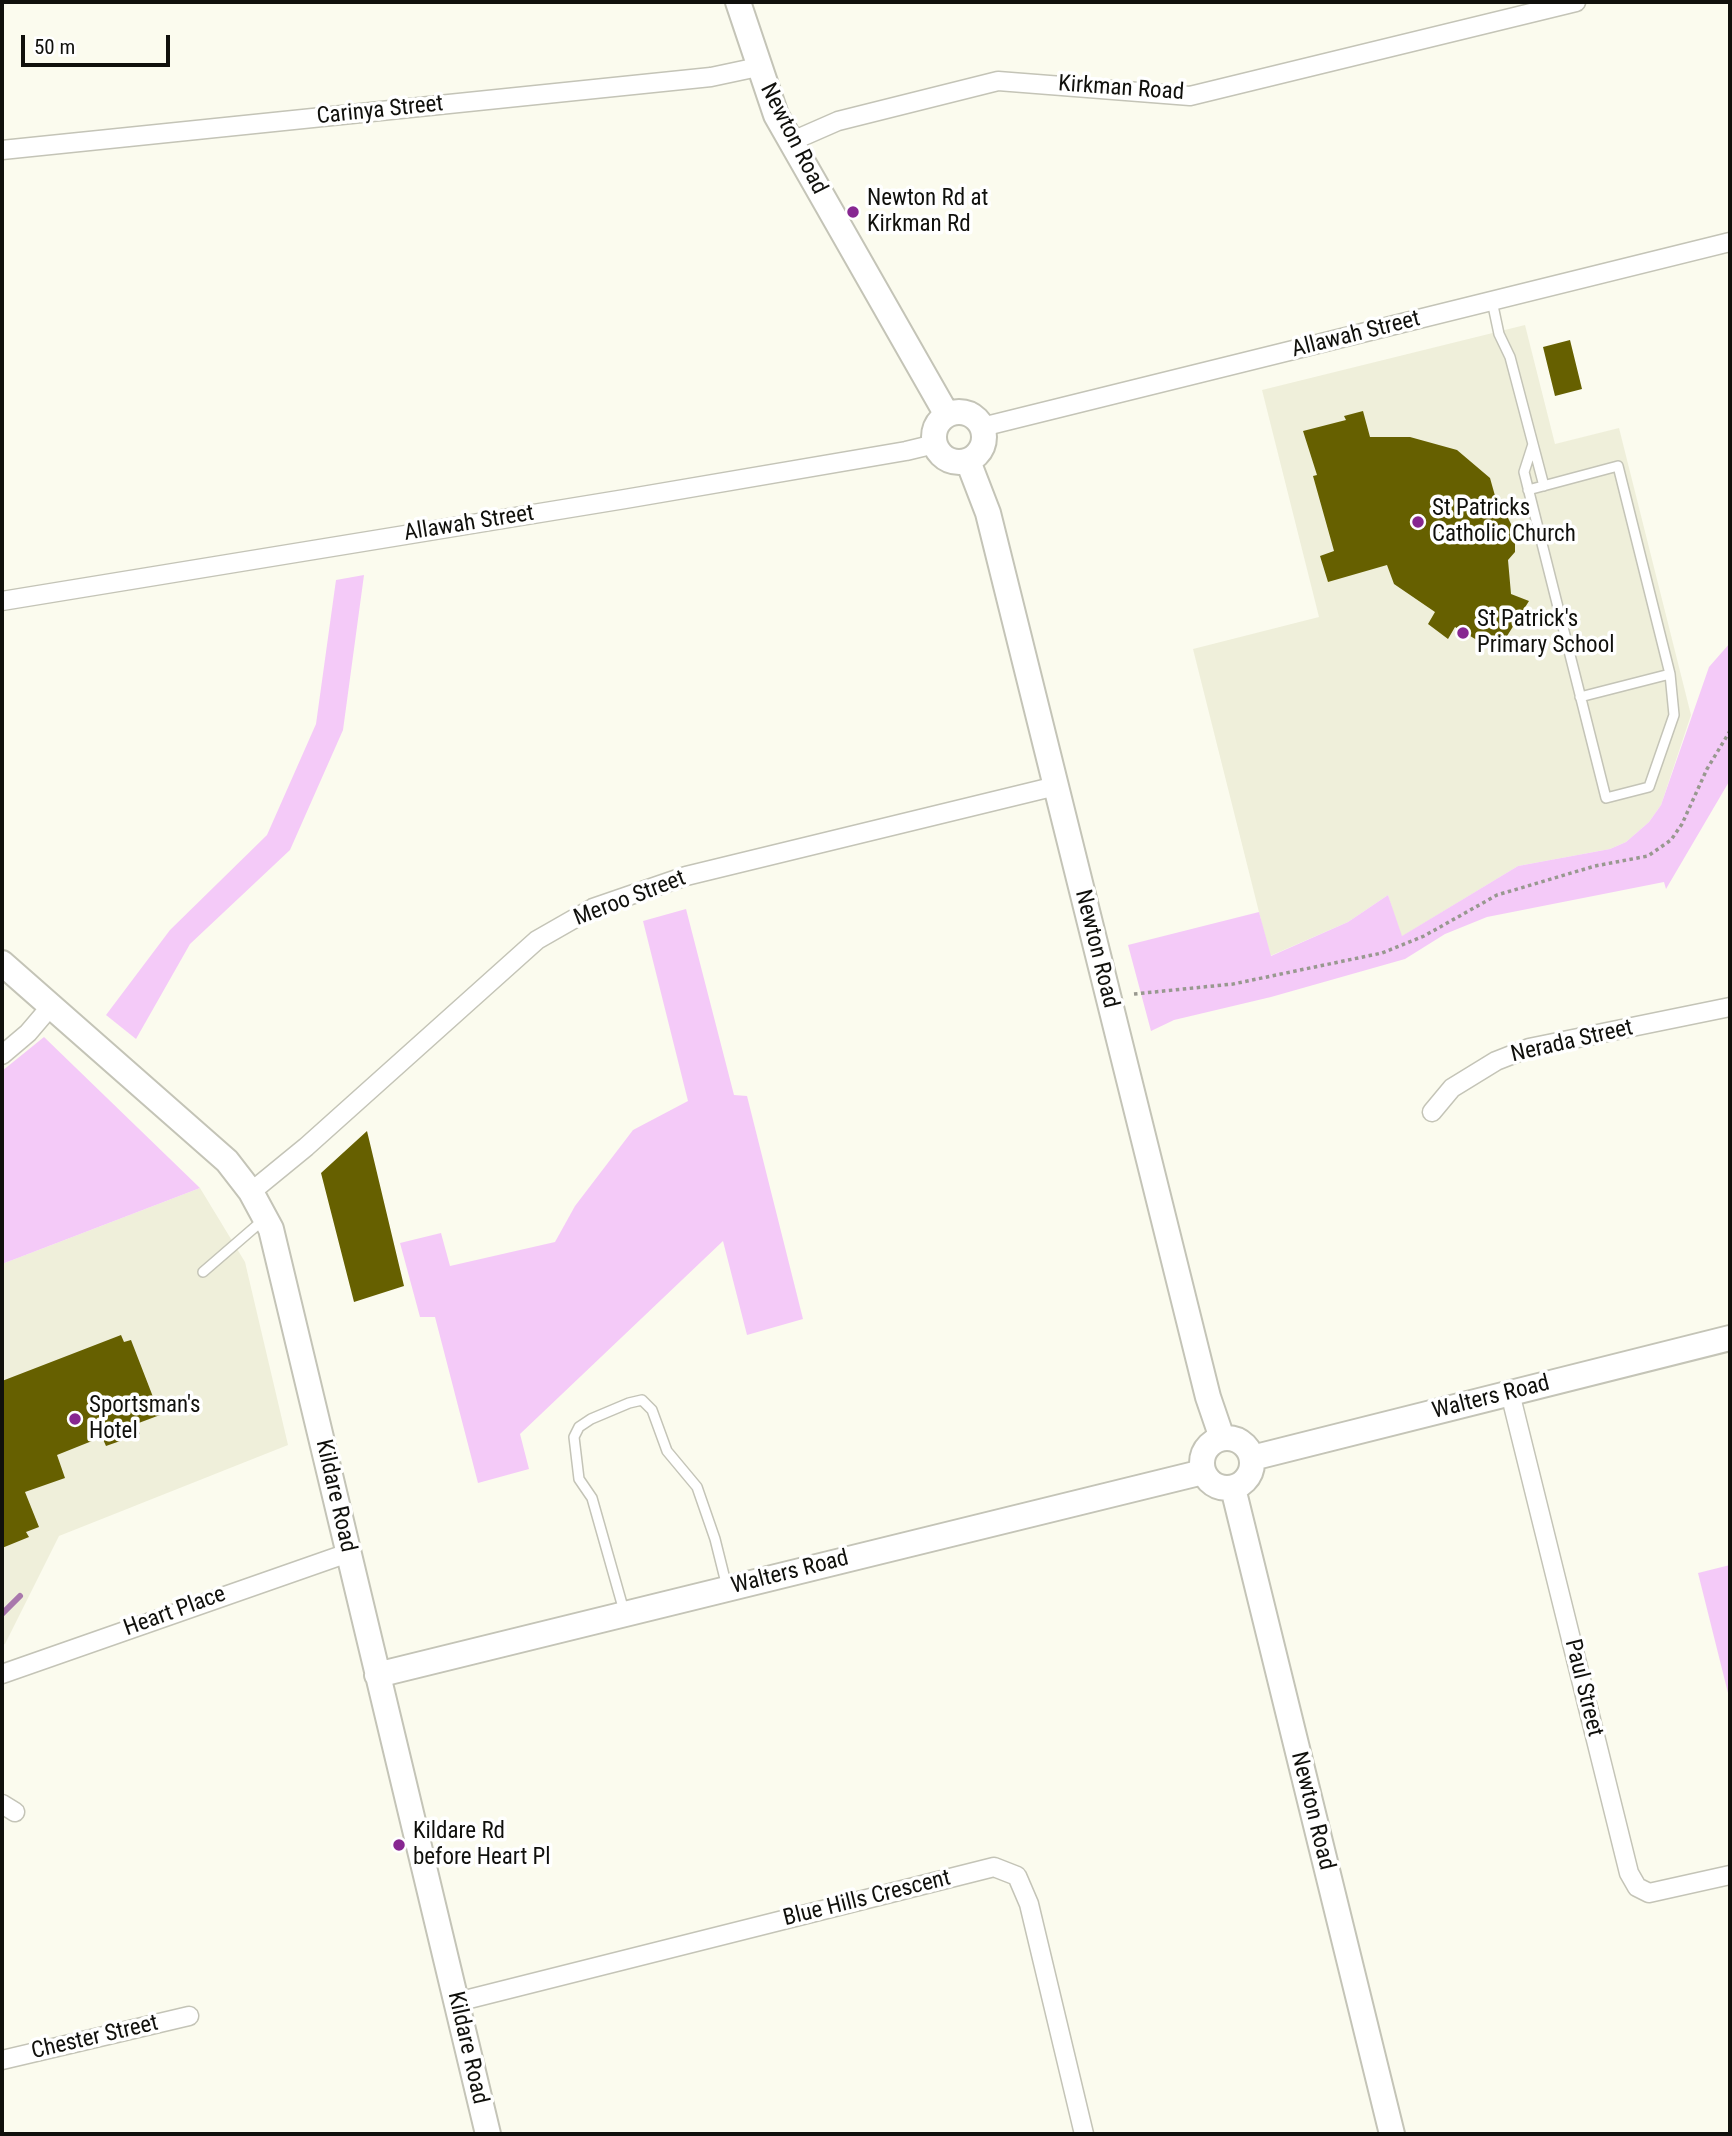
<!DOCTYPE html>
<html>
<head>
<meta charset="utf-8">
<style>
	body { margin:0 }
	#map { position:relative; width:1732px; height:2136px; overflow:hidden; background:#fbfbee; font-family:"Roboto Condensed",sans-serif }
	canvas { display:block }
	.frame { position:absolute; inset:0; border:4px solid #10100c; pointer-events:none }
	.scale { position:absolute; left:21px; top:35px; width:149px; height:32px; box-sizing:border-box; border:4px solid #10100c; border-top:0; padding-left:9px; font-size:21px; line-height:24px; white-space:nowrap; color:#10100c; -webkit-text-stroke:5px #fff; paint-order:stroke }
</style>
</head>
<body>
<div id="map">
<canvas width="1732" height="2136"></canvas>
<div class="frame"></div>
<div class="scale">50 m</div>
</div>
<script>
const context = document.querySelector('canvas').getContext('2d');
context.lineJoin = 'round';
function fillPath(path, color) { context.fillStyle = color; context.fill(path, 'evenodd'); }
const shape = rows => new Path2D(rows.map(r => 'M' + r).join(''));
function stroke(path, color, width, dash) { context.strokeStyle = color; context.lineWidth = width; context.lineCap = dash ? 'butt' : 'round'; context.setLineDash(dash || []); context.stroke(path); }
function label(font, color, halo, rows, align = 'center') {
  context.font = font + ' "Roboto Condensed",sans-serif'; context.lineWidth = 7; context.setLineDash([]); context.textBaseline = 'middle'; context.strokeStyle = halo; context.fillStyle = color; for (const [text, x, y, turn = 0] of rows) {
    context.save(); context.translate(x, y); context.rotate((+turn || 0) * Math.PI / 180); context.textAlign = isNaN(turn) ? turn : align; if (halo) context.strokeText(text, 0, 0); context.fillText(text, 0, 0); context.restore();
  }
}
fillPath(shape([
	[1525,325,1555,444,1619,428,1691,715,1661,805,1649,822,1626,842,1610,849,1518,866,1401,937,1388,895,1348,922,1270,956,1193,649,1319,617,1262,390],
	[200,1188,245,1262,288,1445,59,1536,5,1644,2,1645,2,1264]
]), '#efefda');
fillPath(shape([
	[364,575,343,730,290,850,190,944,136,1039,106,1015,170,930,267,835,316,724,336,580],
	[1730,643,1730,780,1666,889,1664,882,1487,917,1445,934,1405,959,1271,997,1174,1020,1151,1031,1128,945,1259,912,1271,956,1348,922,1388,895,1402,936,1518,866,1610,849,1626,842,1649,822,1661,805,1709,667],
	[686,909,734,1095,747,1096,803,1319,747,1335,723,1241,520,1434,529,1469,478,1483,435,1317,420,1317,400,1243,441,1233,450,1266,555,1242,575,1206,633,1130,688,1101,643,921],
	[44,1037,200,1188,2,1264,2,1071],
	[1730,1565,1730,1701,1698,1573]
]), '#f4caf8');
stroke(shape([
	[2,1614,20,1596]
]), '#a978ac', 6);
fillPath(shape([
	[1570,340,1582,389,1555,396,1543,347],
	[1363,411,1370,437,1410,437,1457,450,1490,478,1499,510,1505,512,1515,532,1515,552,1508,560,1511,594,1529,601,1497,652,1455,627,1448,639,1428,624,1435,612,1394,584,1387,565,1328,582,1320,556,1334,551,1313,476,1317,475,1303,431,1346,420,1344,416],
	[367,1131,404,1286,354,1302,321,1173],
	[121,1335,124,1342,131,1340,160,1415,136,1424,140,1434,106,1446,102,1437,57,1455,65,1478,25,1492,39,1527,26,1532,29,1537,2,1548,2,1381]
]), '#666000');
const lane = shape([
	[1492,301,1499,334,1510,357,1544,486],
	[1533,444,1524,472,1606,798,1649,787,1674,715,1670,674],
	[1528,490,1618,466,1670,674,1580,697],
	[203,1272,262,1221],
	[624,1611,592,1498,579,1479,574,1437,579,1427,591,1419,629,1403,642,1400,652,1410,667,1451,697,1487,715,1539,727,1587]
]);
const street = shape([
	[790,142,838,121,998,81,1190,96,1576,2],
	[2,150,711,77,758,67],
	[982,427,1730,242],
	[2,601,625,499,906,451,935,444],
	[2,1055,28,1033,51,1006],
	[1432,1112,1452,1088,1496,1061,1529,1048,1730,1007],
	[251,1192,306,1147,537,940,593,908,686,876,1056,786],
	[1510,1393,1629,1873,1637,1887,1649,1893,1730,1875],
	[2,1674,348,1553],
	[2,1804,15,1812],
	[457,2002,994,1867,1017,1876,1029,1904,1084,2134],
	[2,2060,189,2016]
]);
const secondary = shape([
	[738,2,776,115,947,415],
	'934 437a25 25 0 1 1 50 0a25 25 0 1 1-50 0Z',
	[968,461,988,513,1208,1397,1222,1438],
	[2,963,227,1161,251,1192,271,1229,488,2134],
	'1202 1463a25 25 0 1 1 50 0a25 25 0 1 1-50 0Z',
	[1252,1458,1730,1338],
	[1233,1488,1392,2134],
	[377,1675,1203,1472]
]);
stroke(lane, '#c4c4b7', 12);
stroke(street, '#c4c4b7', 21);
stroke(secondary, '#c4c4b7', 28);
stroke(shape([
	[1134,994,1233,984,1382,953,1424,936,1497,895,1595,866,1648,856,1671,840,1682,824,1707,769,1730,731]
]), '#98988f', 3.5, [3.5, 3.5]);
stroke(lane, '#fff', 9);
stroke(street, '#fff', 18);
stroke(secondary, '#fff', 24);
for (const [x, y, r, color] of [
	[853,212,7,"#872791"],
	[1418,522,7,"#872791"],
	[1463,633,7,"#872791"],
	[75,1419,7,"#872791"],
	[399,1845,7,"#872791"]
]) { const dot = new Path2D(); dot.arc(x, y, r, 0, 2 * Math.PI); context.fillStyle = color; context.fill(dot); stroke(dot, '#fff', 2.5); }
label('23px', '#10100c', '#fff', [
	["Kirkman Road",1121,89,4],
	["Carinya Street",380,111,-6],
	["Newton Road",793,139,63],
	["Allawah Street",1356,335,-14],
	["Allawah Street",469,524,-9],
	["Meroo Street",630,899,-21],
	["Newton Road",1096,949,76],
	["Nerada Street",1572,1042,-13],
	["Walters Road",1491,1398,-14],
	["Kildare Road",335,1496,77],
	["Walters Road",790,1573,-14],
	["Heart Place",175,1612,-20],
	["Paul Street",1583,1688,76],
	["Newton Road",1312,1811,76],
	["Blue Hills Crescent",867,1899,-14],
	["Chester Street",95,2038,-13],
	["Kildare Road",467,2048,77]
]);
label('23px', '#10100c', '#fff', [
	["Newton Rd at",867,199],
	["Kirkman Rd",867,225],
	["St Patricks",1432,509],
	["Catholic Church",1432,535],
	["St Patrick's",1477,620],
	["Primary School",1477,646],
	["Sportsman's",89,1406],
	["Hotel",89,1432],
	["Kildare Rd",413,1832],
	["before Heart Pl",413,1858]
], 'left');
</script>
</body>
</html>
